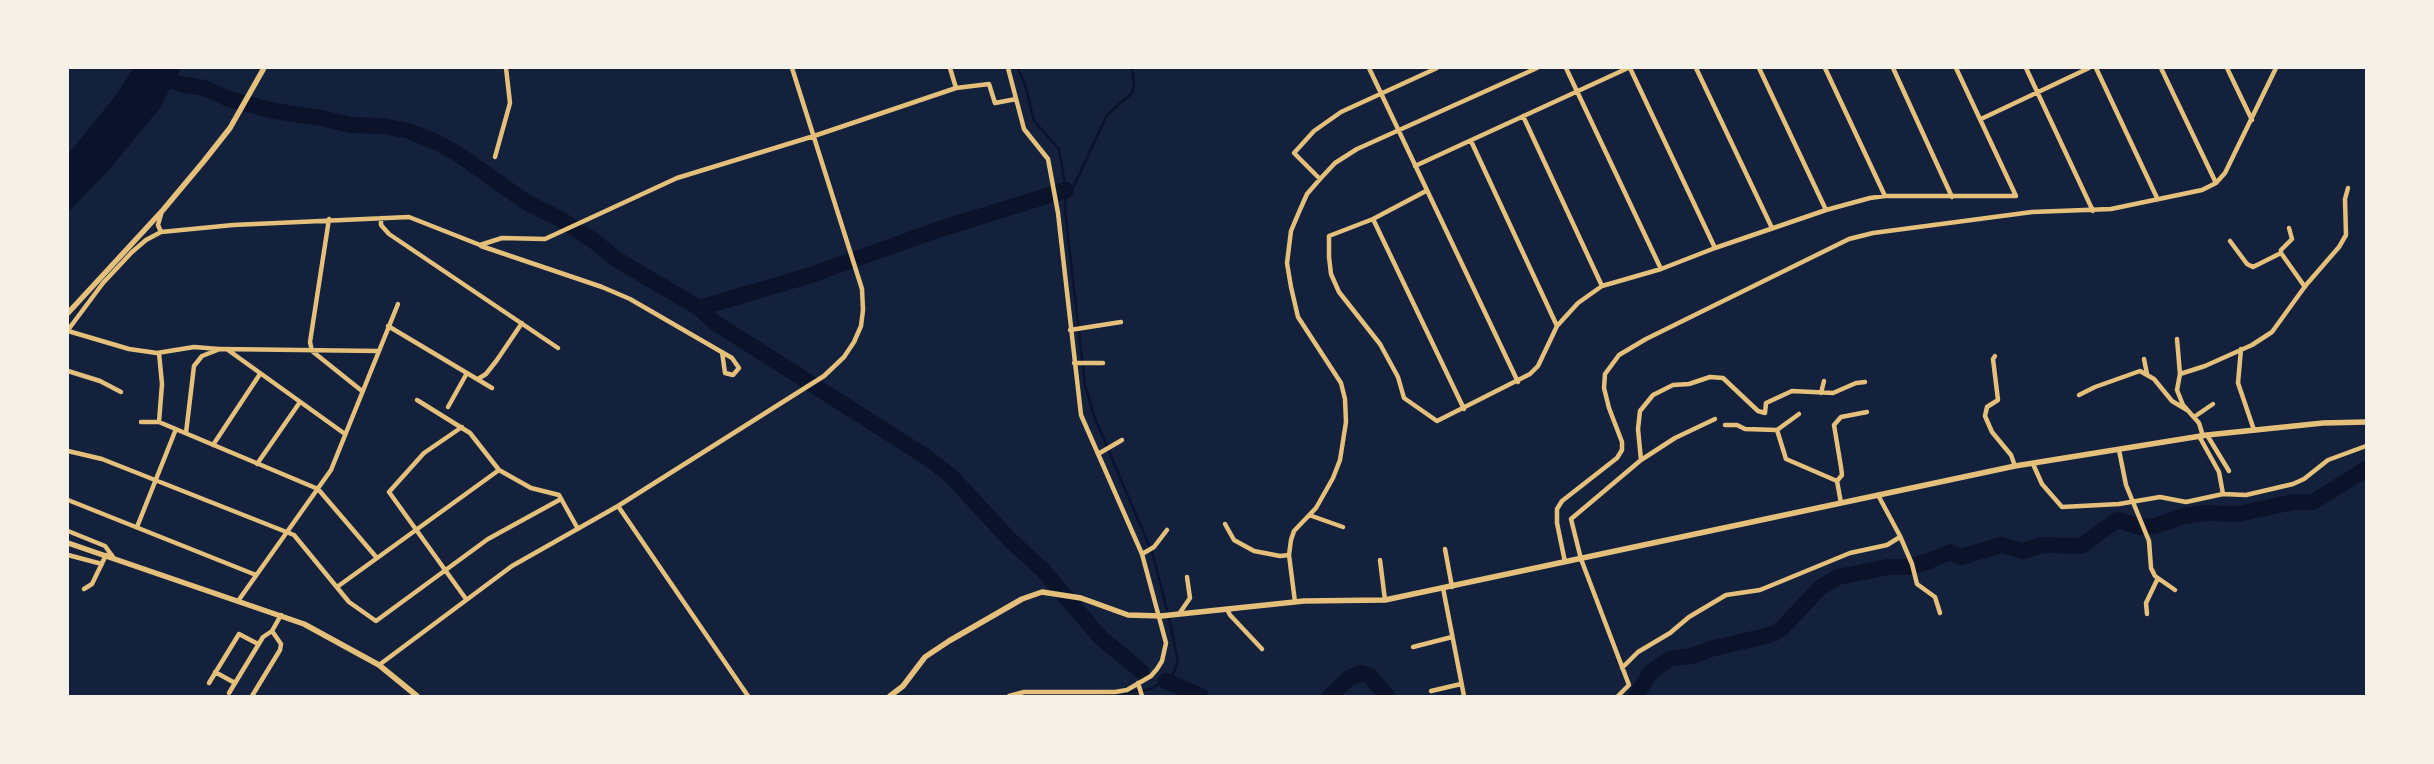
<!DOCTYPE html>
<html>
<head>
<meta charset="utf-8">
<style>
	body { margin:0 }
	#map { position:relative; width:2434px; height:764px; overflow:hidden; background:#14213d; font-family:"Source Sans 3",sans-serif }
	canvas { display:block }
	.frame { position:absolute; inset:0; border:69px solid #f6f1e7; pointer-events:none }
</style>
</head>
<body>
<div id="map">
<canvas width="2434" height="764"></canvas>
<div class="frame"></div>
</div>
<script>
const context = document.querySelector('canvas').getContext('2d');
context.lineJoin = 'round';
function fillPath(path, color) { context.fillStyle = color; context.fill(path, 'evenodd'); }
const shape = rows => new Path2D(rows.map(r => 'M' + r).join(''));
function stroke(path, color, width, dash) { context.strokeStyle = color; context.lineWidth = width; context.lineCap = dash ? 'butt' : 'round'; context.setLineDash(dash || []); context.stroke(path); }
fillPath(shape([
	[133,68,181,68,160,108,108,171,68,212,68,154,116,95]
]), '#0b132b');
stroke(shape([
	[1018,68,1026,88,1034,121,1059,149,1066,190,1065,209,1085,385,1094,416,1153,555,1170,622,1178,662,1173,674,1151,689,1101,696],
	[1066,190,1074,186,1107,115,1132,93,1134,86,1132,68]
]), '#0b132b', 2.5);
stroke(shape([
	[162,76,180,84,204,88,229,99,274,111,321,118,351,125,383,126,409,131,436,142,458,154,526,202,562,220,594,241,616,259,699,308,714,322,928,458,951,476,1011,541,1043,570,1100,637,1141,671],
	[699,308,808,276,937,230,1066,190],
	[1166,681,1201,696],
	[1330,696,1349,678,1361,673,1370,676,1387,696],
	[1636,696,1650,673,1669,659,1692,656,1711,649,1773,634,1782,628,1821,587,1838,577,1888,567,1909,567,1929,561,1950,552,1961,557,2001,545,2023,551,2042,545,2081,546,2117,520,2140,527,2155,526,2184,516,2205,513,2238,514,2293,502,2313,502,2366,469]
]), '#0b132b', 16);
stroke(shape([
	[950,68,956,88],
	[1008,68,1024,129,1048,159,1058,213,1081,415,1142,554,1166,643,1162,661,1157,669,1151,676,1127,690,1115,692,1024,692,1009,696],
	[1369,68,1518,382],
	[1566,68,1661,269],
	[1630,68,1715,248],
	[1696,68,1772,228],
	[1759,68,1826,210],
	[1825,68,1885,196],
	[1893,68,1952,197],
	[2026,68,2093,211],
	[2096,68,2158,200],
	[2161,68,2216,183],
	[2227,68,2252,120],
	[1523,116,1602,286],
	[1981,119,2089,68],
	[1471,141,1557,326],
	[495,157,510,103,506,68],
	[1415,166,1628,68],
	[1320,179,1294,153,1314,131,1341,112,1437,68],
	[1426,191,1373,219,1329,236,1329,257,1331,274,1339,292,1380,344,1398,377,1404,398,1437,421,1530,374,1538,366,1557,326,1578,303,1602,286,1661,269,1715,248,1826,210,1870,198,1885,196,2016,196,1956,68],
	[162,211,158,225,161,232,233,225,409,217,480,245,502,238,545,239,677,178,814,136,956,88,989,84,995,103,1016,99],
	[381,218,381,225,389,234,558,348],
	[329,219,310,342,312,351,362,391],
	[1373,219,1464,409],
	[2289,228,2292,239,2281,250,2281,253,2305,287],
	[2230,241,2247,264,2253,267,2281,253],
	[481,246,602,287,630,299,732,358,739,368,733,375,725,373,722,352],
	[388,326,492,388],
	[68,330,103,283,132,252,146,240,161,232],
	[1070,330,1121,322],
	[68,331,129,349,157,353,194,347,219,349],
	[2177,339,2180,374,2177,390,2183,405,2199,423,2203,436],
	[2241,349,2238,383,2254,430],
	[228,350,345,434],
	[1995,356,1993,359,1998,400,1987,407,1985,416,1992,432,2011,455,2015,466],
	[2144,359,2147,374],
	[1074,363,1103,363],
	[68,371,100,381,121,392],
	[2180,374,2205,366,2252,345,2272,332,2306,285,2339,247,2346,235,2345,199,2348,188],
	[478,379,486,374,497,360,522,323],
	[1821,393,1824,381],
	[2079,395,2095,387,2140,371,2154,379,2172,401,2187,410],
	[417,400,470,433,499,470,531,488,559,495,578,529],
	[448,407,467,373],
	[2194,417,2213,404],
	[141,422,159,422,318,489,377,558],
	[159,422,162,384,159,353],
	[1725,425,1737,425,1745,429,1777,430,1799,414],
	[462,427,424,453,389,492,466,599],
	[1777,430,1786,459,1837,481],
	[186,433,194,366,202,356,220,349,378,351],
	[2207,435,2229,471],
	[2199,436,2219,472,2223,494],
	[213,445,260,374],
	[2119,450,2126,485,2149,541,2151,568,2155,576,2175,590],
	[68,451,102,459,294,535,349,602,376,621,488,539,561,499],
	[1098,454,1122,440],
	[1641,460,1638,429,1640,411,1653,395,1673,385,1689,384,1710,377,1723,378,1758,411,1765,413,1766,403,1792,391,1833,393,1856,383,1865,382],
	[257,464,300,402],
	[2033,464,2042,484,2062,507,2119,504,2160,497,2186,502,2223,494,2246,495,2293,484,2304,479,2328,460,2366,446],
	[1878,495,1900,536,1912,564,1917,584,1935,597,1940,613],
	[68,500,256,575],
	[1841,503,1837,481,1842,475,1841,467,1834,425,1841,417,1867,412],
	[618,506,748,696],
	[1309,515,1343,527],
	[1225,524,1234,540,1254,551,1280,556,1289,555],
	[137,527,176,429],
	[68,531,105,546,113,557],
	[1445,549,1452,587],
	[1142,554,1154,547,1167,530],
	[68,555,102,564],
	[1380,560,1385,600],
	[1565,562,1557,523,1557,509,1562,501,1617,458,1622,450,1622,442,1609,408,1604,388,1605,374,1619,355,1646,339,1849,239,1873,233,2032,212,2111,209,2202,190,2216,183,2225,173,2276,68],
	[337,587,499,470],
	[1443,588,1464,696],
	[84,589,92,584,106,555],
	[238,601,331,470,398,304],
	[1295,602,1289,555,1291,540,1294,531,1316,508,1333,478,1340,460,1346,422,1345,399,1341,383,1298,317,1291,287,1287,263,1291,231,1299,212,1307,194,1320,179,1335,163,1357,149,1537,68],
	[1227,609,1230,615,1262,649],
	[1179,614,1190,598,1187,577],
	[2147,614,2146,603,2158,578],
	[1413,647,1452,637],
	[379,665,512,566,618,506,824,376,844,357,854,342,861,326,863,310,862,289,792,68],
	[1622,668,1638,652,1670,633,1689,617,1726,595,1760,590,1850,553,1887,545,1900,537],
	[215,672,235,683],
	[209,683,239,634,258,644],
	[1138,683,1142,696],
	[1431,691,1461,684],
	[229,693,263,637,272,631,281,615],
	[252,696,280,650,281,644,272,631],
	[1618,696,1629,685,1581,559,1571,519,1641,460,1675,438,1715,419]
]), '#e5c07b', 4.5);
stroke(shape([
	[68,313,163,210,204,161,230,128,264,68],
	[68,543,304,624,379,665,417,696],
	[890,696,903,686,925,657,949,641,1022,599,1042,592,1081,598,1128,615,1161,616,1304,601,1385,600,2015,466,2207,435,2323,423,2366,422]
]), '#e5c07b', 5.5);
</script>
</body>
</html>
